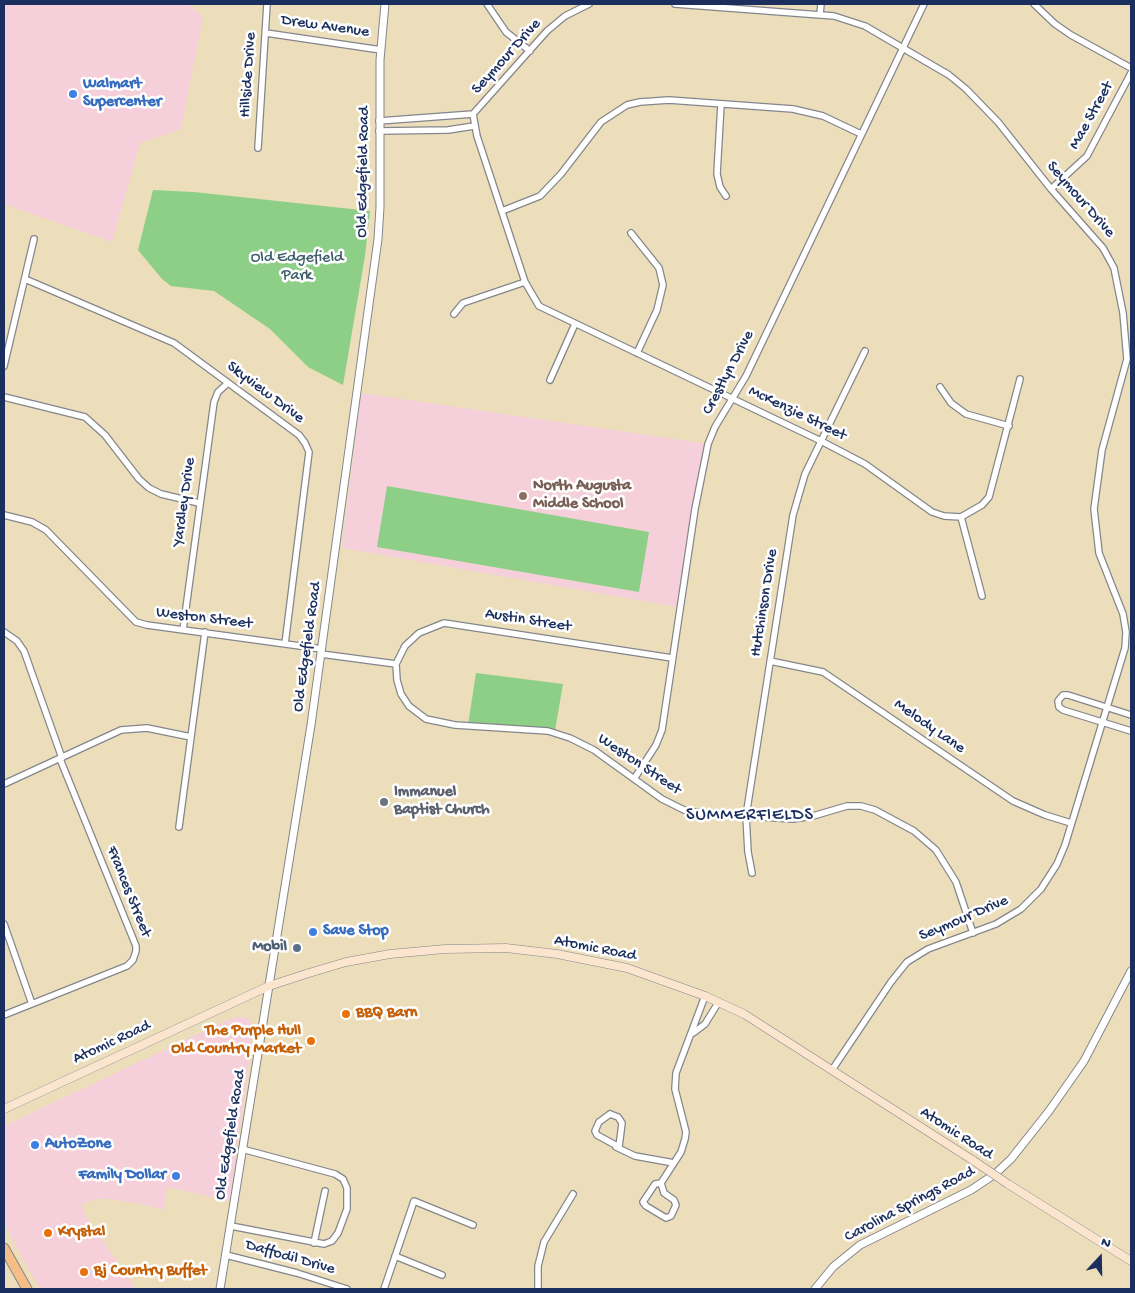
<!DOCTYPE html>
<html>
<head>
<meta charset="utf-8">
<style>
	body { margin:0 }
	#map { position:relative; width:1135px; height:1293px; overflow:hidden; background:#ecdebb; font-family:"Gochi Hand",sans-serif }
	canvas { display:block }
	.frame { position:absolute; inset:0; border:5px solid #1b2f5e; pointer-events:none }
	.north { position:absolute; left:1075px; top:1233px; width:50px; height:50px; -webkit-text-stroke:4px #fff; paint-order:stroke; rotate:21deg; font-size:14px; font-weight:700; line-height:20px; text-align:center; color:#1b2f5e }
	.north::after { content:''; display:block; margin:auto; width:18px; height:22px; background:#1b2f5e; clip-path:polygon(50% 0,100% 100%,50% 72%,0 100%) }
</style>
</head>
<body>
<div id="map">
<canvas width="1135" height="1293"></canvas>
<div class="frame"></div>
<div class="north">N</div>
</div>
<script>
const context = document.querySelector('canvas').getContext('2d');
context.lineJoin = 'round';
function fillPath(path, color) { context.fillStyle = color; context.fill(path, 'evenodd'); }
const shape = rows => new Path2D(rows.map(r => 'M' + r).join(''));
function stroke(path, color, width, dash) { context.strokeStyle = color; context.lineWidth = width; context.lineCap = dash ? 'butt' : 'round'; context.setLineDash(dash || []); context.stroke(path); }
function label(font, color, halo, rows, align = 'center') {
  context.font = font + ' "Gochi Hand",sans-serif'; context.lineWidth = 5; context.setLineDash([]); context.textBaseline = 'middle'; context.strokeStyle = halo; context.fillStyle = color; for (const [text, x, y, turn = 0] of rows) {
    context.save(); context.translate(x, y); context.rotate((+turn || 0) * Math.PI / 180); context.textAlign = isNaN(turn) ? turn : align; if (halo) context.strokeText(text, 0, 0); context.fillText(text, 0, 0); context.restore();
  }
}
fillPath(shape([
	[4,4,187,4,203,16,181,129,140,143,112,242,4,204],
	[361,393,708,444,677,607,342,548],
	[246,1017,254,1026,230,1201,167,1187,164,1210,137,1203,100,1198,84,1203,82,1207,89,1221,136,1289,40,1289,4,1224,4,1126,232,1018]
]), '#f5cfd9');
fillPath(shape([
	[153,190,194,192,370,211,365,256,343,385,308,367,270,329,214,291,171,286,162,279,138,250],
	[387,486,649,532,639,592,377,547],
	[476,673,563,684,555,731,468,725]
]), '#8ecf87');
const minor = shape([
	[487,4,506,32,530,51],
	[589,4,565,16,547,31,473,114,477,136,525,282,539,306,821,441,865,464,932,512,944,516,961,517,982,505,989,497,1020,379],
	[675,4,834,16,865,26,949,75,966,89,998,122,1051,189,1103,248,1114,268,1123,313,1127,359,1102,450,1094,509,1099,553,1123,614,1126,632,1125,648,1065,845,1057,864,1041,889,1021,909,996,924,928,949,907,962,891,982,832,1070],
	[1034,4,1055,24,1071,35,1131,68],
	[820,14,821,4],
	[266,33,381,50],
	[721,104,717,174,720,187,726,196],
	[379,121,473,114],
	[379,131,448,130,474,126],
	[258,148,267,4],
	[1051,189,1087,156,1131,73],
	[502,211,540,196,561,174,601,122,627,105,640,102,669,100,793,109,823,116,861,134],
	[631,233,659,268,663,285,657,310,637,353],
	[25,279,174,343,299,435,305,443,309,452,285,644],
	[454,314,463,303,525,282],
	[4,366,34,239],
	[550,380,575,324],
	[940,387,951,403,966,414,1009,426],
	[4,397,85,417,105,435,139,479,149,488,161,494,199,503],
	[4,515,32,522,46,530,136,622,147,625,322,649],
	[961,517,982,596],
	[183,630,214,402,218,392,228,383],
	[4,632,17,641,24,651,62,758],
	[321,654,396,664],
	[672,658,444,623,419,633,405,646,396,664,397,680,401,694,409,706,426,719,455,725,548,731,570,738,594,750,662,799,684,810,700,813,793,819,813,816,847,806,861,806,875,810,914,831,936,850,956,882,973,933],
	[770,661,823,672,1013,801,1045,815,1071,823],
	[1131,715,1068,695,1063,695,1058,701,1059,707,1063,710,1131,731],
	[634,779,656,745,662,730,695,509,708,444,715,427,746,376,924,4],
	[4,784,121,730,147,728,191,737],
	[179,827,205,632],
	[752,873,748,852,746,816,793,515,805,474,865,351],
	[4,924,32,1004],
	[4,1015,127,966,133,960,136,951,136,946,60,759],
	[693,1033,705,1024,718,1003],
	[610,1114,618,1117,622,1123,619,1147,597,1135,595,1131,599,1122,610,1114],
	[616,1147,635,1156,674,1163],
	[661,1183,681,1152,685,1139,686,1132,675,1089,676,1073,705,996],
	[661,1183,664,1193,674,1200,676,1205,671,1216,666,1218,646,1206,643,1202,655,1184,661,1183],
	[231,1226,324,1244,332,1241,338,1233,347,1209,347,1188,343,1179,335,1174,242,1149],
	[314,1243,325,1191],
	[226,1255,297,1273,347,1289],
	[395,1256,442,1275],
	[384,1289,414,1201,473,1225],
	[538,1289,538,1266,544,1242,573,1194]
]);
const tertiary = shape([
	[220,1289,311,725,378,239,380,207,380,60,385,4],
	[815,1289,833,1267,860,1245,971,1190,995,1174,1011,1159,1049,1111,1084,1061,1131,971]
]);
const secondary = shape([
	[4,1109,269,986,309,973,346,962,390,954,445,949,506,948,557,954,627,968,705,996,744,1014,974,1161],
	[1008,1184,1131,1261]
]);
const primary = shape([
	[4,1248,27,1289]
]);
stroke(minor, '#84868c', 8);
stroke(tertiary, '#84868c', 9);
stroke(secondary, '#84868c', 9);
stroke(primary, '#84868c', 11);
stroke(minor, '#fff', 5.5);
stroke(tertiary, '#fff', 7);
stroke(secondary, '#fbe5cf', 8);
stroke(primary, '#f6be87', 9);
const secondaryBridge = shape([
	[974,1161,1008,1184]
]);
stroke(secondaryBridge, '#84868c', 9, []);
stroke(secondaryBridge, '#fbe5cf', 8);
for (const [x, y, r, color] of [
	[73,94,5,"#3f7fe0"],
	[523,496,5,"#8d6e63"],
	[384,802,5,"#6b7280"],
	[313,932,5,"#3f7fe0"],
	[297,948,5,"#5c6f8a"],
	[346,1014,5,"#e8710a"],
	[311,1041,5,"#e8710a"],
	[35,1145,5,"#3f7fe0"],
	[176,1176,5,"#3f7fe0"],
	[48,1233,5,"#e8710a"],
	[84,1272,5,"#e8710a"]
]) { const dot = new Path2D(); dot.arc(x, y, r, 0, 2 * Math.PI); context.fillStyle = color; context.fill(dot); stroke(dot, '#fff', 2); }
label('16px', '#1b2f5e', '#fff', [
	["Drew Avenue",325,27,8],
	["Seymour Drive",507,57,-48],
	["Hillside Drive",249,75,-86],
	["Mae Street",1092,116,-61],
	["Old Edgefield Road",364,172,-89],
	["Seymour Drive",1080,200,49],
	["Crestlyn Drive",729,373,-62],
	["Skyview Drive",265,393,37],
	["McKenzie Street",797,414,26],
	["Yardley Drive",185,502,-82],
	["Hutchinson Drive",765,603,-81],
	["Weston Street",204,619,7],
	["Austin Street",528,621,9],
	["Old Edgefield Road",308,647,-82],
	["Melody Lane",929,727,35],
	["Weston Street",639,765,34],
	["Frances Street",128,892,68],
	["Seymour Drive",964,919,-23],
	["Atomic Road",595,949,11],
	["Atomic Road",112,1043,-25],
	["Atomic Road",956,1134,33],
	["Old Edgefield Road",231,1135,-81],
	["Carolina Springs Road",910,1205,-28],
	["Daffodil Drive",290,1258,16]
]);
label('bold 16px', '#366cbe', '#fff', [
	["Walmart",83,85],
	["Supercenter",83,103],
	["Save Stop",323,932],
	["AutoZone",45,1145],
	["Family Dollar",166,1176,"right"]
], 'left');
label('16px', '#3e5f6a', '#fff', [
	["Old Edgefield",297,259],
	["Park",297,277]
]);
label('bold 16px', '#785e54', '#fff', [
	["North Augusta",533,487],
	["Middle School",533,505]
], 'left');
label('bold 16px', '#5b616d', '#fff', [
	["Immanuel",394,793],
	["Baptist Church",394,811]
], 'left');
label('bold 16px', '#4e5e75', '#fff', [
	["Mobil",287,948]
], 'right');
label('bold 16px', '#c56008', '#fff', [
	["BBQ Barn",356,1014],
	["The Purple Hull",301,1032,"right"],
	["Old Country Market",301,1050,"right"],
	["Krystal",58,1233],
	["Bj Country Buffet",94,1272]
], 'left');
context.letterSpacing = '1px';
label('18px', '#1b2f5e', '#fff', [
	["SUMMERFIELDS",750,816]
]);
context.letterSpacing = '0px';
</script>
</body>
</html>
